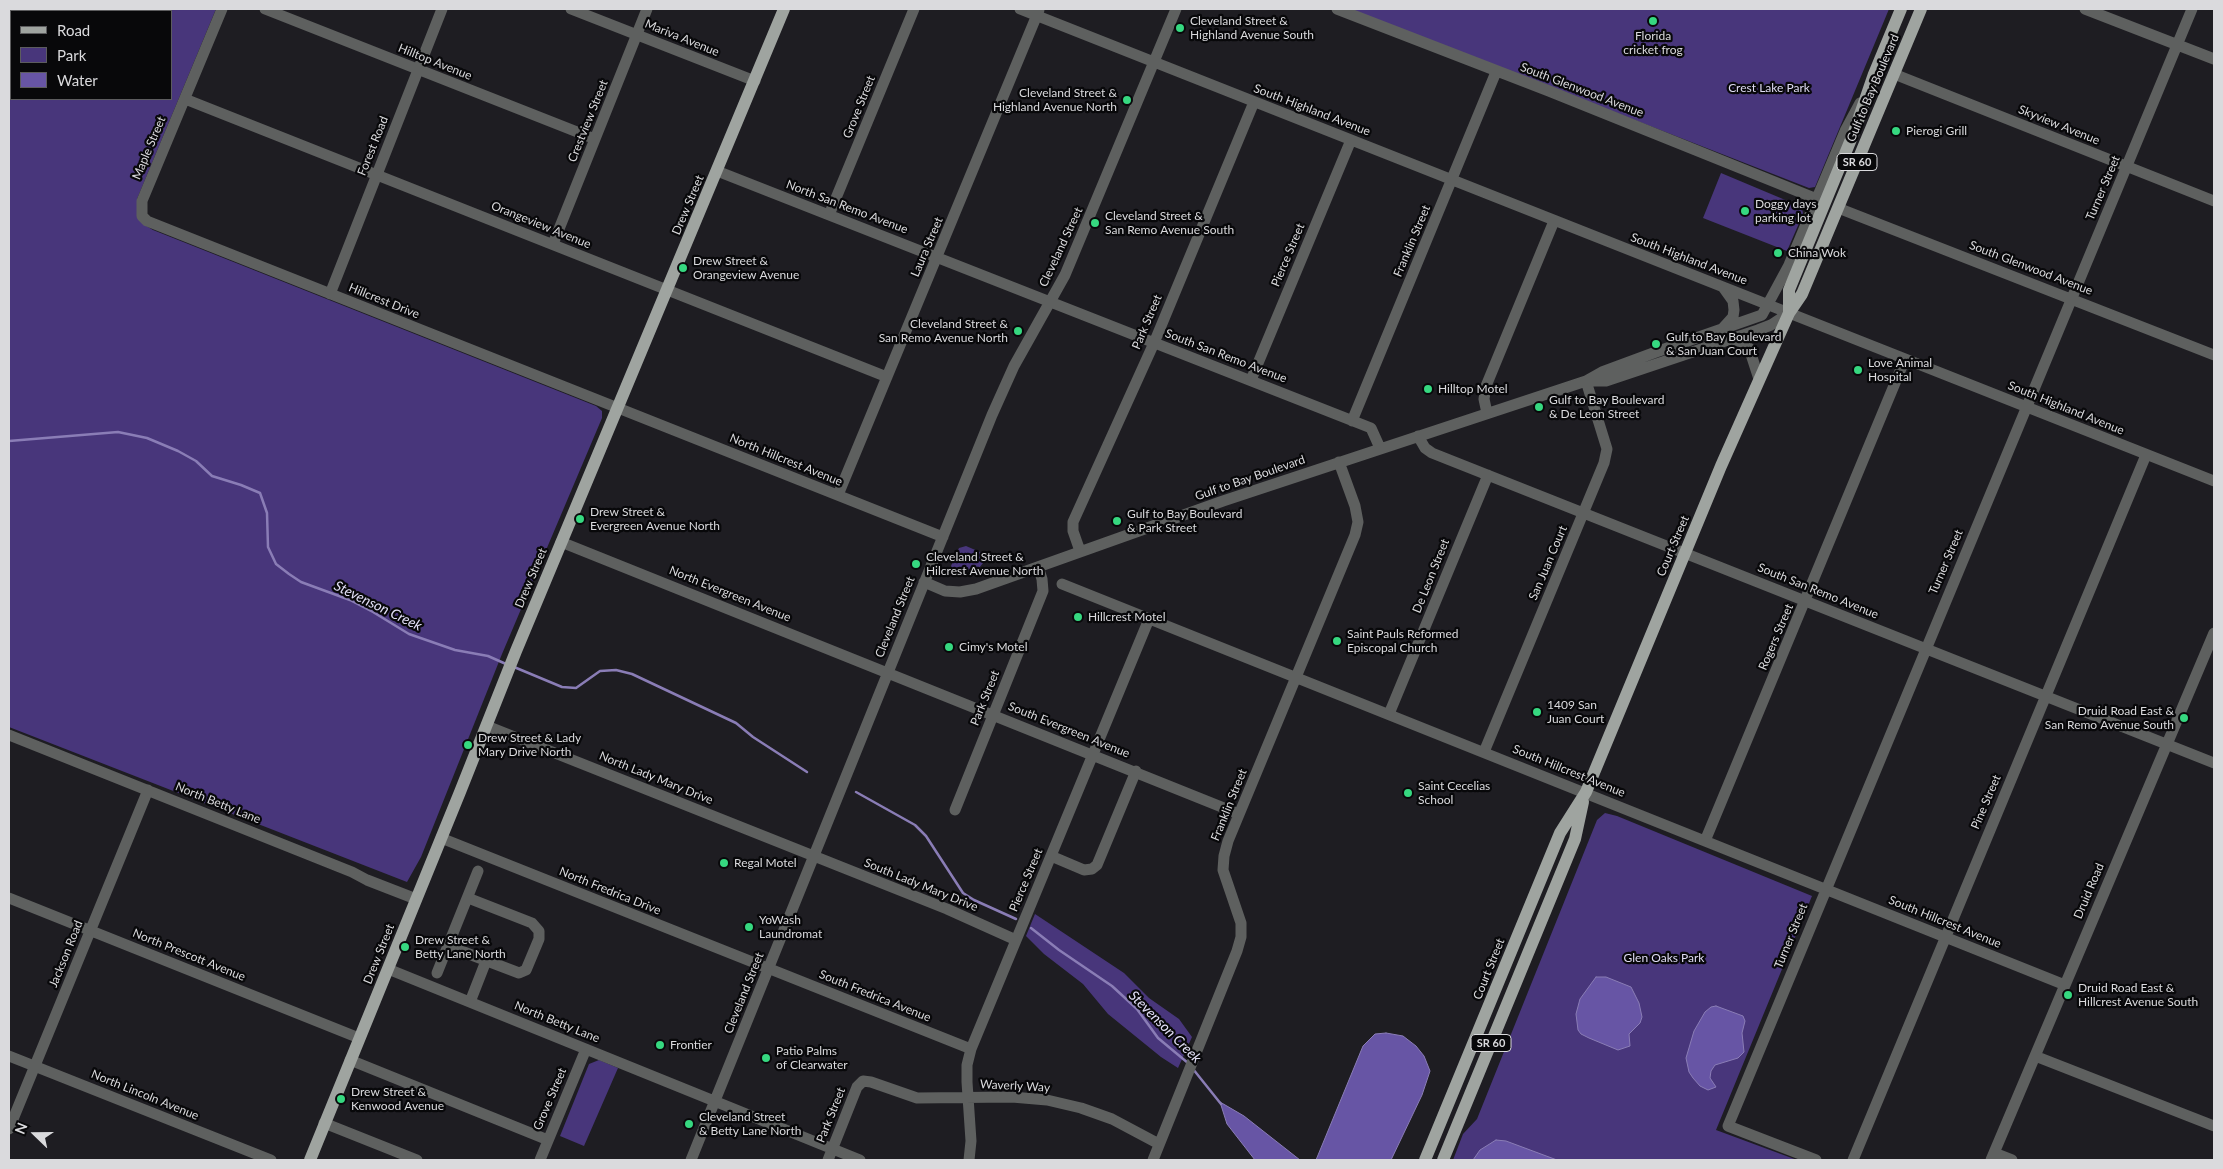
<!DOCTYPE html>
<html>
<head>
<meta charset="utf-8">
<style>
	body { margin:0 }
	#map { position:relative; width:2223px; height:1169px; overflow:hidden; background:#1e1d22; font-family:Lato,sans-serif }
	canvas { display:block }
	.frame { position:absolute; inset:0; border:10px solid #dadadd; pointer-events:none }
	.legend { position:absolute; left:10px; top:10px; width:162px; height:90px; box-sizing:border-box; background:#08080a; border:1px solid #5c5c5e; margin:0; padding:6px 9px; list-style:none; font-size:15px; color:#dadadd }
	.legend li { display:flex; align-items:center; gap:10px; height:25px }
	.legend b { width:25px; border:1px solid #5c5c5e }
	.north { position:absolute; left:10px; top:1109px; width:50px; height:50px; -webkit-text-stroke:4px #08080a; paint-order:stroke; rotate:292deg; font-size:14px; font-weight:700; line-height:20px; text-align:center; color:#dadadd }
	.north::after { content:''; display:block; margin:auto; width:18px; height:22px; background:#dadadd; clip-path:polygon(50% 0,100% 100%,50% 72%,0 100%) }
</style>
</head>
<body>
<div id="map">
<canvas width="2223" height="1169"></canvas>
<div class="frame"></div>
<ul class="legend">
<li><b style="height:6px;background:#9fa4a0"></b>Road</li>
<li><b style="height:14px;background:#48367b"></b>Park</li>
<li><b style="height:14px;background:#6755a5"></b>Water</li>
</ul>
<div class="north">N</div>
</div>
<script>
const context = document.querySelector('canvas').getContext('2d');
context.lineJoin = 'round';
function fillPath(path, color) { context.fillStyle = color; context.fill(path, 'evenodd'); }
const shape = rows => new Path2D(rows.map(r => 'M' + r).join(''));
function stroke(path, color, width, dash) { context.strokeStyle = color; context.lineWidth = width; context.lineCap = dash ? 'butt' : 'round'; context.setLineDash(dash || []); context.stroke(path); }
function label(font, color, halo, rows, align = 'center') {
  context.font = font + ' Lato,sans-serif'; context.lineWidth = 4.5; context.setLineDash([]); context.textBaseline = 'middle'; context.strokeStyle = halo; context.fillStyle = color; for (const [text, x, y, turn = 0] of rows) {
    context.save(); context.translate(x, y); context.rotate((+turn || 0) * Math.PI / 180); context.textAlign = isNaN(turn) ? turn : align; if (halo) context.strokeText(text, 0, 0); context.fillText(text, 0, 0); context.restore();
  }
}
fillPath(shape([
	[9,9,216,9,137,199,137,213,143,224,153,230,596,406,602,411,602,418,502,654,421,857,407,882,9,727],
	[11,11,171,11,171,99,11,99],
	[1350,9,1889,9,1815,187,1809,188],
	[1721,173,1802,207,1803,214,1787,251,1703,218],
	[966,546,987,555,989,560,983,563,979,568,972,567,963,574,959,574,954,571,951,566,959,548],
	[1605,813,1617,816,1812,896,1716,1130,1797,1160,1453,1160,1463,1134,1477,1119,1597,820],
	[1035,914,1124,973,1149,998,1179,1019,1192,1037,1178,1068,1161,1057,1108,1014,1083,984,1044,954,1026,936],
	[599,1060,618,1068,584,1146,560,1136,589,1064]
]), '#48367b');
const water = shape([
	[1596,977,1606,977,1631,987,1639,1003,1642,1017,1640,1023,1629,1034,1630,1046,1618,1050,1589,1038,1581,1034,1578,1030,1576,1014,1580,999,1596,977],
	[1716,1006,1743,1016,1745,1021,1742,1033,1744,1052,1738,1058,1715,1065,1711,1071,1710,1078,1716,1087,1708,1090,1700,1086,1693,1078,1689,1072,1686,1058,1694,1031,1705,1012,1711,1007,1716,1006],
	[1386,1033,1403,1036,1416,1046,1424,1056,1430,1071,1422,1095,1391,1160,1316,1160,1363,1046,1375,1034,1386,1033],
	[1220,1102,1244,1116,1300,1160,1255,1160,1227,1124,1220,1102],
	[1496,1140,1506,1141,1557,1160,1473,1160,1480,1150,1496,1140]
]);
fillPath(water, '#6755a5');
stroke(water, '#8a7db6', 1);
stroke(shape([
	[9,441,118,432,147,438,178,451,196,461,212,476,241,485,260,493,267,513,268,547,276,564,289,574,301,582,350,600,373,612,409,634,455,650,488,656,506,664],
	[514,667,562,687,576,688,600,671,616,670,632,674,736,723,753,737,807,772],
	[856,792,915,825,926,836,963,893,974,900,1016,919],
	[1031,928,1059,950,1112,986,1137,1009,1158,1038,1188,1063],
	[1193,1069,1221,1104]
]), '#8a7db6', 2.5);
stroke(shape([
	[222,9,142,201,142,216,147,221,943,537],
	[265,9,595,139],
	[571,9,755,81],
	[1020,9,2214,481],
	[1337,9,1549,91,1817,199],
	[2085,9,2214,59],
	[1894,74,2214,201],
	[185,99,887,377],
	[717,171,1371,428,1380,448],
	[1838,208,2214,355],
	[829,215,914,9],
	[553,244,647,9],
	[1723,287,1733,301,1734,310,1733,317,1723,328],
	[330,294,442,9],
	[1730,339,1739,341,1749,348,1759,379],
	[1251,380,1351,140],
	[1588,381,1606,381,1758,330,1771,325,1789,313],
	[1487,413,1484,399,1486,386,1554,221],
	[1352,421,1496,72],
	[1418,436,1425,448,1432,453,2214,763],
	[838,495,1039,10],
	[561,542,1239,814],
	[1080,551,1073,531,1073,522,1154,343,1254,102],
	[924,582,945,591,960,592,976,589,1223,501,1586,381,1602,372,1656,352,1762,315,1789,265,1846,129,1860,103],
	[1062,584,2065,985],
	[1389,714,1488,475],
	[487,726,947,909,1016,940],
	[9,735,352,872,367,880,416,899],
	[1484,752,1604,463,1607,449,1586,381],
	[955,810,1043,591,1042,579,1038,567],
	[441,838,971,1049],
	[1705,841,1905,359],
	[1051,856,1084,870,1092,869,1097,865,1136,771],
	[9,898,359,1038],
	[448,946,519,973,526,970,539,939,539,931,532,923,468,898],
	[388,969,860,1160],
	[437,973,478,871],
	[470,1002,486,961],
	[9,1056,271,1160],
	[2035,1056,2214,1126],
	[350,1060,548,1140],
	[324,1123,417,1160],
	[9,1129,148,790],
	[1994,1153,2012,1160],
	[540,1160,586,1049],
	[691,1160,992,415,1014,366,1065,275,1176,9],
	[828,1160,857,1087,863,1081,871,1082,917,1098,1012,1097,1047,1100,1081,1108,1112,1119,1159,1144],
	[969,1160,971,1141,967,1082,967,1065,971,1049,1149,619],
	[1153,1160,1237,951,1241,937,1241,923,1223,870,1224,856,1228,841,1355,535,1358,522,1355,506,1339,462],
	[1816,1160,1728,1126,2192,9],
	[1853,1160,2146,455],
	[1991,1160,2214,633]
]), '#5e605f', 11);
stroke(shape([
	[1789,313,1789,290,1854,132,1874,74,1901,9],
	[310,1160,460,792,516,651,784,9],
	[1425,1160,1560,833,1586,792,1721,466,1789,313,1802,294,1921,9],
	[1443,1160,1575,839,1583,802]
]), '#9fa4a0', 12);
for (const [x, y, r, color] of [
	[1653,21,5,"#36d880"],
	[1180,28,5,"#36d880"],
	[1127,100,5,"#36d880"],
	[1896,131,5,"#36d880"],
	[1745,211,5,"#36d880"],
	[1095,223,5,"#36d880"],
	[1778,253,5,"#36d880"],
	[683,268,5,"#36d880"],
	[1018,331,5,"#36d880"],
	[1656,344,5,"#36d880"],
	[1858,370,5,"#36d880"],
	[1428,389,5,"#36d880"],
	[1539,407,5,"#36d880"],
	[580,519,5,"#36d880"],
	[1117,521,5,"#36d880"],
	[916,564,5,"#36d880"],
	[1078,617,5,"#36d880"],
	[1337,641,5,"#36d880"],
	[949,647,5,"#36d880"],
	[1537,712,5,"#36d880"],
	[2184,718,5,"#36d880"],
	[468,745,5,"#36d880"],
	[1408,793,5,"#36d880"],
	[724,863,5,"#36d880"],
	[749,927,5,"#36d880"],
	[405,947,5,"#36d880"],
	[2068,995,5,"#36d880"],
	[660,1045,5,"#36d880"],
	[766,1058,5,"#36d880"],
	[341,1099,5,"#36d880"],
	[689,1124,5,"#36d880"]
]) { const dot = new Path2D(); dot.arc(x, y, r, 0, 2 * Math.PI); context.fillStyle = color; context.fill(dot); stroke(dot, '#08080a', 2); }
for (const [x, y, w] of [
	[1857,162,40],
	[1491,1043,40]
]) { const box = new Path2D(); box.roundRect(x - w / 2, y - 8.5, w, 17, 4); context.fillStyle = '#08080a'; context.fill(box); stroke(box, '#dadadd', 1); }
label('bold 11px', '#dadadd', null, [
	["SR 60",1857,162],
	["SR 60",1491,1043]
]);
label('12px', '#dadadd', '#08080a', [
	["Cleveland Street &",1190,21],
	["Highland Avenue South",1190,35],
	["Florida",1653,36,"center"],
	["cricket frog",1653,50,"center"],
	["Cleveland Street &",1117,93,"right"],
	["Highland Avenue North",1117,107,"right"],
	["Pierogi Grill",1906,131],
	["Doggy days",1755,204],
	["parking lot",1755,218],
	["Cleveland Street &",1105,216],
	["San Remo Avenue South",1105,230],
	["China Wok",1788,253],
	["Drew Street &",693,261],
	["Orangeview Avenue",693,275],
	["Cleveland Street &",1008,324,"right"],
	["San Remo Avenue North",1008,338,"right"],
	["Gulf to Bay Boulevard",1666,337],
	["& San Juan Court",1666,351],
	["Love Animal",1868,363],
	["Hospital",1868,377],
	["Hilltop Motel",1438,389],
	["Gulf to Bay Boulevard",1549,400],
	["& De Leon Street",1549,414],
	["Drew Street &",590,512],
	["Evergreen Avenue North",590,526],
	["Gulf to Bay Boulevard",1127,514],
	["& Park Street",1127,528],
	["Cleveland Street &",926,557],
	["Hilcrest Avenue North",926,571],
	["Hillcrest Motel",1088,617],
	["Saint Pauls Reformed",1347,634],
	["Episcopal Church",1347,648],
	["Cimy's Motel",959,647],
	["1409 San",1547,705],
	["Juan Court",1547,719],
	["Druid Road East &",2174,711,"right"],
	["San Remo Avenue South",2174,725,"right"],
	["Drew Street & Lady",478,738],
	["Mary Drive North",478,752],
	["Saint Cecelias",1418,786],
	["School",1418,800],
	["Regal Motel",734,863],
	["YoWash",759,920],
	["Laundromat",759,934],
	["Drew Street &",415,940],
	["Betty Lane North",415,954],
	["Druid Road East &",2078,988],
	["Hillcrest Avenue South",2078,1002],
	["Frontier",670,1045],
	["Patio Palms",776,1051],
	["of Clearwater",776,1065],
	["Drew Street &",351,1092],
	["Kenwood Avenue",351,1106],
	["Cleveland Street",699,1117],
	["& Betty Lane North",699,1131]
], 'left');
label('12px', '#dadadd', '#08080a', [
	["Mariva Avenue",682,38,22],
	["Hilltop Avenue",435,62,22],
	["Gulf to Bay Boulevard",1873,88,-67],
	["South Glenwood Avenue",1582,90,21],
	["Grove Street",859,107,-68],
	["South Highland Avenue",1312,110,21],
	["Crestview Street",588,121,-68],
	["Skyview Avenue",2059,125,22],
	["Forest Road",373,146,-68],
	["Maple Street",149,148,-67],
	["Turner Street",2103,188,-67],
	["Drew Street",688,205,-67],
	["North San Remo Avenue",847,207,21],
	["Orangeview Avenue",541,225,22],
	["Franklin Street",1412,241,-67],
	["Laura Street",927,247,-67],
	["Cleveland Street",1061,247,-65],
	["Pierce Street",1288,255,-67],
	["South Highland Avenue",1689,259,21],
	["South Glenwood Avenue",2031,268,21],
	["Hillcrest Drive",384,301,22],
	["Park Street",1147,322,-67],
	["South San Remo Avenue",1226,356,21],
	["South Highland Avenue",2066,408,22],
	["North Hillcrest Avenue",786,460,22],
	["Gulf to Bay Boulevard",1250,478,-19],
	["Court Street",1673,546,-67],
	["Turner Street",1946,562,-67],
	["San Juan Court",1548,563,-67],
	["De Leon Street",1431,576,-68],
	["Drew Street",531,578,-67],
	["South San Remo Avenue",1818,591,22],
	["North Evergreen Avenue",730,594,22],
	["Cleveland Street",895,617,-68],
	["Rogers Street",1776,637,-67],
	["Park Street",985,698,-68],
	["South Evergreen Avenue",1069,730,22],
	["South Hillcrest Avenue",1569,771,22],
	["North Lady Mary Drive",656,778,22],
	["Pine Street",1986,802,-67],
	["North Betty Lane",218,803,22],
	["Franklin Street",1229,805,-68],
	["Pierce Street",1026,880,-67],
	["South Lady Mary Drive",921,885,22],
	["North Fredrica Drive",610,891,22],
	["Druid Road",2089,891,-67],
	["South Hillcrest Avenue",1945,922,22],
	["Turner Street",1791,936,-68],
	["Jackson Road",66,954,-68],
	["Drew Street",379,954,-68],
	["North Prescott Avenue",189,955,22],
	["Court Street",1489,969,-68],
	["Cleveland Street",744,993,-68],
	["South Fredrica Avenue",875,996,22],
	["North Betty Lane",557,1022,22],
	["Waverly Way",1015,1086,3],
	["North Lincoln Avenue",145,1095,22],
	["Grove Street",550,1099,-67],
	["Park Street",831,1115,-68]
]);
label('12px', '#dfdcf3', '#08080a', [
	["Crest Lake Park",1769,88],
	["Glen Oaks Park",1664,958]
]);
label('italic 14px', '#e2dff6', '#08080a', [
	["Stevenson Creek",378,606,26],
	["Stevenson Creek",1165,1027,45]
]);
</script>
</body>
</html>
